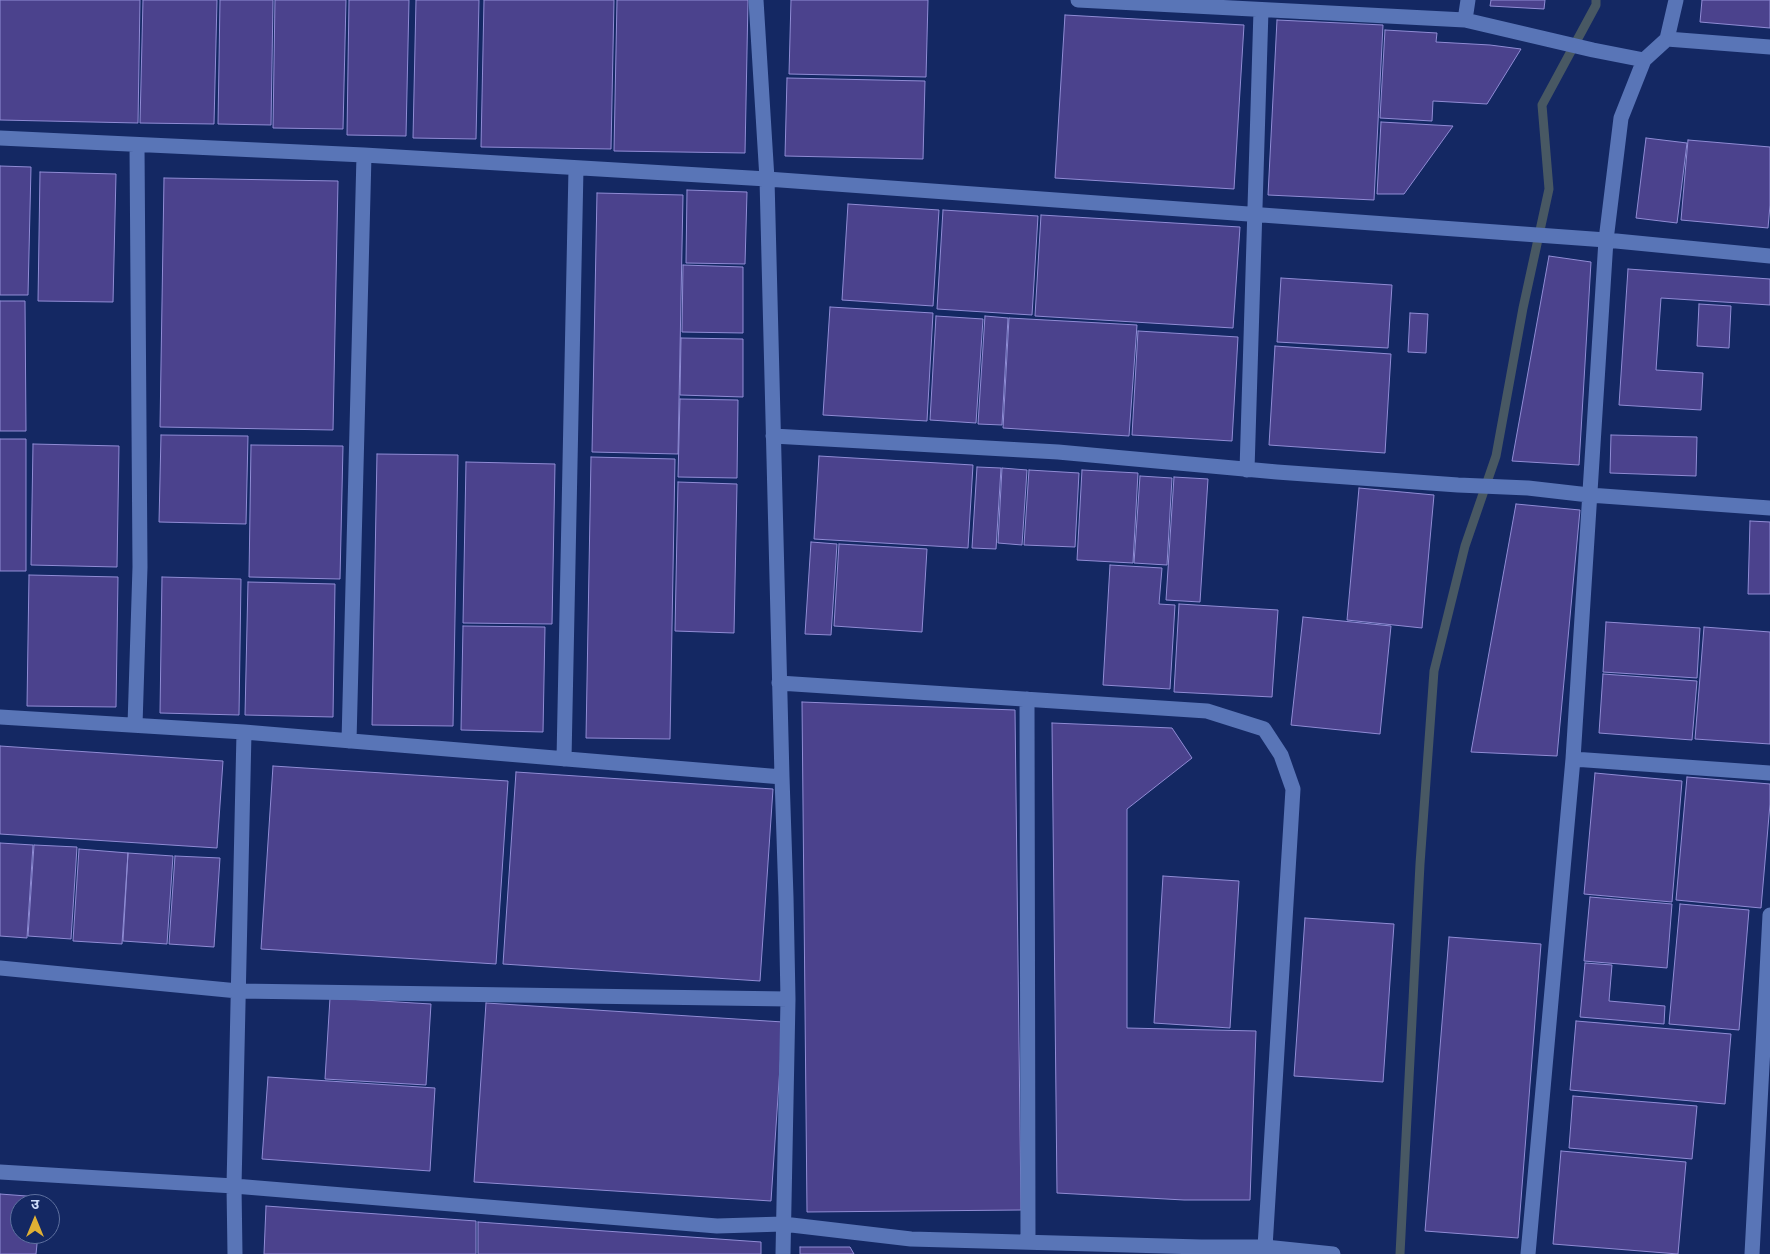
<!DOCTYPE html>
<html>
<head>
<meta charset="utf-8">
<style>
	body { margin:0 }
	#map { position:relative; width:1770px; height:1254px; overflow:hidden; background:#142863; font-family:Bitter,"Noto Sans Devanagari",serif }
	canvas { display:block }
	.north { position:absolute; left:10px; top:1194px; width:50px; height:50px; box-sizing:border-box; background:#142863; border:1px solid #5e709f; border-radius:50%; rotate:0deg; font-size:14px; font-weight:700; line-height:20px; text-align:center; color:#cedcf9 }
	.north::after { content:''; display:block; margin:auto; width:18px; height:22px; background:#e0b034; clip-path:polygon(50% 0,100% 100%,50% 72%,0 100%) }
</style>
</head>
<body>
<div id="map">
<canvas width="1770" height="1254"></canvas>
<div class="north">उ</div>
</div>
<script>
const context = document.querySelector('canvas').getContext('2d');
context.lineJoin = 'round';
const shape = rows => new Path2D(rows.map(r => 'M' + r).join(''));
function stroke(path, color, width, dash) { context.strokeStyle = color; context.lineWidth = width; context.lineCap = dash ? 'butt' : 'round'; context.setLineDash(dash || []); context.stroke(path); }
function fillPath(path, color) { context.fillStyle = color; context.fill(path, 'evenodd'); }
stroke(shape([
	[1400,1254,1420,864,1434,671,1465,546,1496,456,1523,308,1549,189,1542,105,1596,5,1596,0]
]), '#485863', 9);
const building = shape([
	[0,0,140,0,138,123,0,120,0,0],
	[143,0,217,0,214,124,140,123,143,0],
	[220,0,273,0,271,125,218,124,220,0],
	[275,0,346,0,343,129,273,128,275,0],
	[349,0,409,0,406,136,347,135,349,0],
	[416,0,479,0,476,139,413,138,416,0],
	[484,0,614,0,611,149,481,147,484,0],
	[617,0,748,0,745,153,614,151,617,0],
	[791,0,928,0,926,77,789,74,791,0],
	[1491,0,1545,0,1544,9,1490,6,1491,0],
	[1702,0,1770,0,1770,28,1700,22,1702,0],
	[1065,15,1244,25,1234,189,1055,178,1065,15],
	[1277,20,1383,25,1374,200,1268,195,1277,20],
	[1385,30,1437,33,1436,42,1490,45,1521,49,1487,104,1433,101,1432,121,1380,118,1385,30],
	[787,78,925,81,923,159,785,156,787,78],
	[1381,122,1453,126,1404,194,1377,194,1381,122],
	[1646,138,1687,143,1677,223,1636,218,1646,138],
	[1688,140,1770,147,1770,205,1768,228,1681,220,1688,140],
	[0,166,31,167,28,295,0,295,0,166],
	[40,172,116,174,113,302,38,301,40,172],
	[164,178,338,181,333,430,160,427,164,178],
	[687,190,747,192,745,264,686,263,687,190],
	[597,193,683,195,678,454,592,452,597,193],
	[848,204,939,210,933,306,842,300,848,204],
	[943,210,1038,216,1032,315,937,309,943,210],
	[1041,215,1240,227,1233,328,1035,316,1041,215],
	[1549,256,1591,262,1579,465,1512,461,1549,256],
	[683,265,743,267,743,333,682,332,683,265],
	[1628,269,1770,279,1770,305,1661,298,1656,370,1703,373,1701,410,1619,405,1628,269],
	[1281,278,1392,285,1388,348,1277,342,1281,278],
	[0,301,25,301,26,431,0,431,0,301],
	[1699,304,1731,306,1729,348,1697,346,1699,304],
	[830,307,933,313,927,421,823,415,830,307],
	[1410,313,1428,314,1426,353,1408,352,1410,313],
	[936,316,983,319,976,423,930,420,936,316],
	[985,316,1008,318,1002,425,978,424,985,316],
	[1009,318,1137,325,1129,436,1003,428,1009,318],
	[1138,331,1238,337,1232,441,1132,435,1138,331],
	[681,338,743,339,743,397,680,395,681,338],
	[1275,346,1391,354,1385,453,1269,445,1275,346],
	[680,399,738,400,737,478,678,477,680,399],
	[161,435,248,436,246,524,159,522,161,435],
	[1611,435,1697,437,1696,476,1610,473,1611,435],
	[0,439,26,439,26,571,0,571,0,439],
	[33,444,119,446,117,567,31,565,33,444],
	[251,445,343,446,340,579,249,577,251,445],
	[377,454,458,455,453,726,372,725,377,454],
	[819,456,973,465,968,548,814,539,819,456],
	[591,457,675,459,670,739,586,738,591,457],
	[466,462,555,464,552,624,463,623,466,462],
	[977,467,1001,468,996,549,972,548,977,467],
	[1002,468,1027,470,1022,545,998,543,1002,468],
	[1029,470,1079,473,1075,547,1024,545,1029,470],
	[1082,470,1138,473,1133,563,1077,560,1082,470],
	[1140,476,1172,478,1167,565,1134,563,1140,476],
	[1174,477,1208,479,1200,602,1166,600,1174,477],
	[678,482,737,484,734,633,675,631,678,482],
	[1359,488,1434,495,1422,628,1347,620,1359,488],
	[1516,504,1580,510,1557,756,1471,752,1516,504],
	[1750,521,1770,522,1770,594,1748,594,1750,521],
	[811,542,837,544,831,635,805,634,811,542],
	[839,544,927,549,922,632,834,626,839,544],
	[1110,565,1162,568,1159,604,1175,605,1170,689,1103,685,1110,565],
	[29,575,118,577,116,707,27,706,29,575],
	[162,577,241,579,239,715,160,713,162,577],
	[248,582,335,584,333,717,245,715,248,582],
	[1179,604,1278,610,1272,697,1174,692,1179,604],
	[1303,617,1391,626,1380,734,1291,725,1303,617],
	[1606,622,1700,628,1697,678,1603,672,1606,622],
	[463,626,545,627,543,732,461,730,463,626],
	[1704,627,1770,632,1770,744,1695,739,1704,627],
	[1603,674,1697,681,1692,740,1599,733,1603,674],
	[802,702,1015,710,1021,1210,807,1212,802,702],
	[1052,723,1172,728,1192,758,1127,809,1127,1028,1256,1031,1250,1200,1184,1200,1057,1193,1052,723],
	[0,746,223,761,217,848,0,834,0,746],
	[273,766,508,781,496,964,261,949,273,766],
	[516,772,773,789,760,981,503,964,516,772],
	[1595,773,1682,781,1672,902,1584,894,1595,773],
	[1687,777,1770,784,1770,804,1761,908,1676,900,1687,777],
	[0,843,33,845,27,938,0,936,0,843],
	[34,845,77,847,71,939,28,936,34,845],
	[79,849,128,853,122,944,73,941,79,849],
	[128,853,173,856,167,944,123,941,128,853],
	[175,856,220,858,214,947,169,944,175,856],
	[1163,876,1239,881,1230,1028,1154,1023,1163,876],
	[1590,897,1672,904,1667,968,1584,961,1590,897],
	[1680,904,1749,910,1739,1030,1669,1024,1680,904],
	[1305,918,1394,924,1383,1082,1294,1076,1305,918],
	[1449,937,1541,944,1518,1238,1425,1231,1449,937],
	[1585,963,1612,965,1609,1001,1665,1006,1664,1024,1580,1017,1585,963],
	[330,998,431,1004,426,1085,325,1079,330,998],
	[486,1003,783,1022,771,1201,474,1182,486,1003],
	[1576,1021,1731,1034,1725,1104,1570,1090,1576,1021],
	[268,1077,435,1088,430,1171,262,1159,268,1077],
	[1573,1096,1697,1106,1692,1159,1569,1148,1573,1096],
	[1561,1151,1686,1162,1678,1254,1553,1244,1561,1151],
	[0,1194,40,1197,40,1204,20,1204,20,1234,38,1234,36,1254,0,1254,0,1194],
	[266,1206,476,1221,476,1254,264,1254,266,1206],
	[478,1222,761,1242,761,1254,478,1254,478,1222],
	[800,1247,850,1247,854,1254,800,1254,800,1247]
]);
fillPath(building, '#4b428d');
stroke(building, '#908cd5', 1);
stroke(shape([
	[756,0,767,179,782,777,786,897,788,999,783,1254],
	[1078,0,1465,20,1468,0],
	[1465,20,1593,50,1644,60],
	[1667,39,1770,47],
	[0,138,364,155,767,179,1606,240,1770,256],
	[773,436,1058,452,1277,472,1458,485,1528,488,1589,495,1770,508],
	[1247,470,1261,10],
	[779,683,1207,711,1264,729,1281,755,1293,789,1265,1247],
	[1027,699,1028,1242],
	[0,717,244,732,782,777],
	[135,725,140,567,137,145],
	[349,741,364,155],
	[564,759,576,168],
	[1573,759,1770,773],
	[0,968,238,991,788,999],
	[0,1172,234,1186,717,1226,783,1224,911,1239,1201,1247,1265,1247,1333,1254],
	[235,1254,234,1186,244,732],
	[1528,1254,1573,759,1606,240,1621,118,1644,60,1667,39,1676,0],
	[1752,1254,1770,915]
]), '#5975b7', 15);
</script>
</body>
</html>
